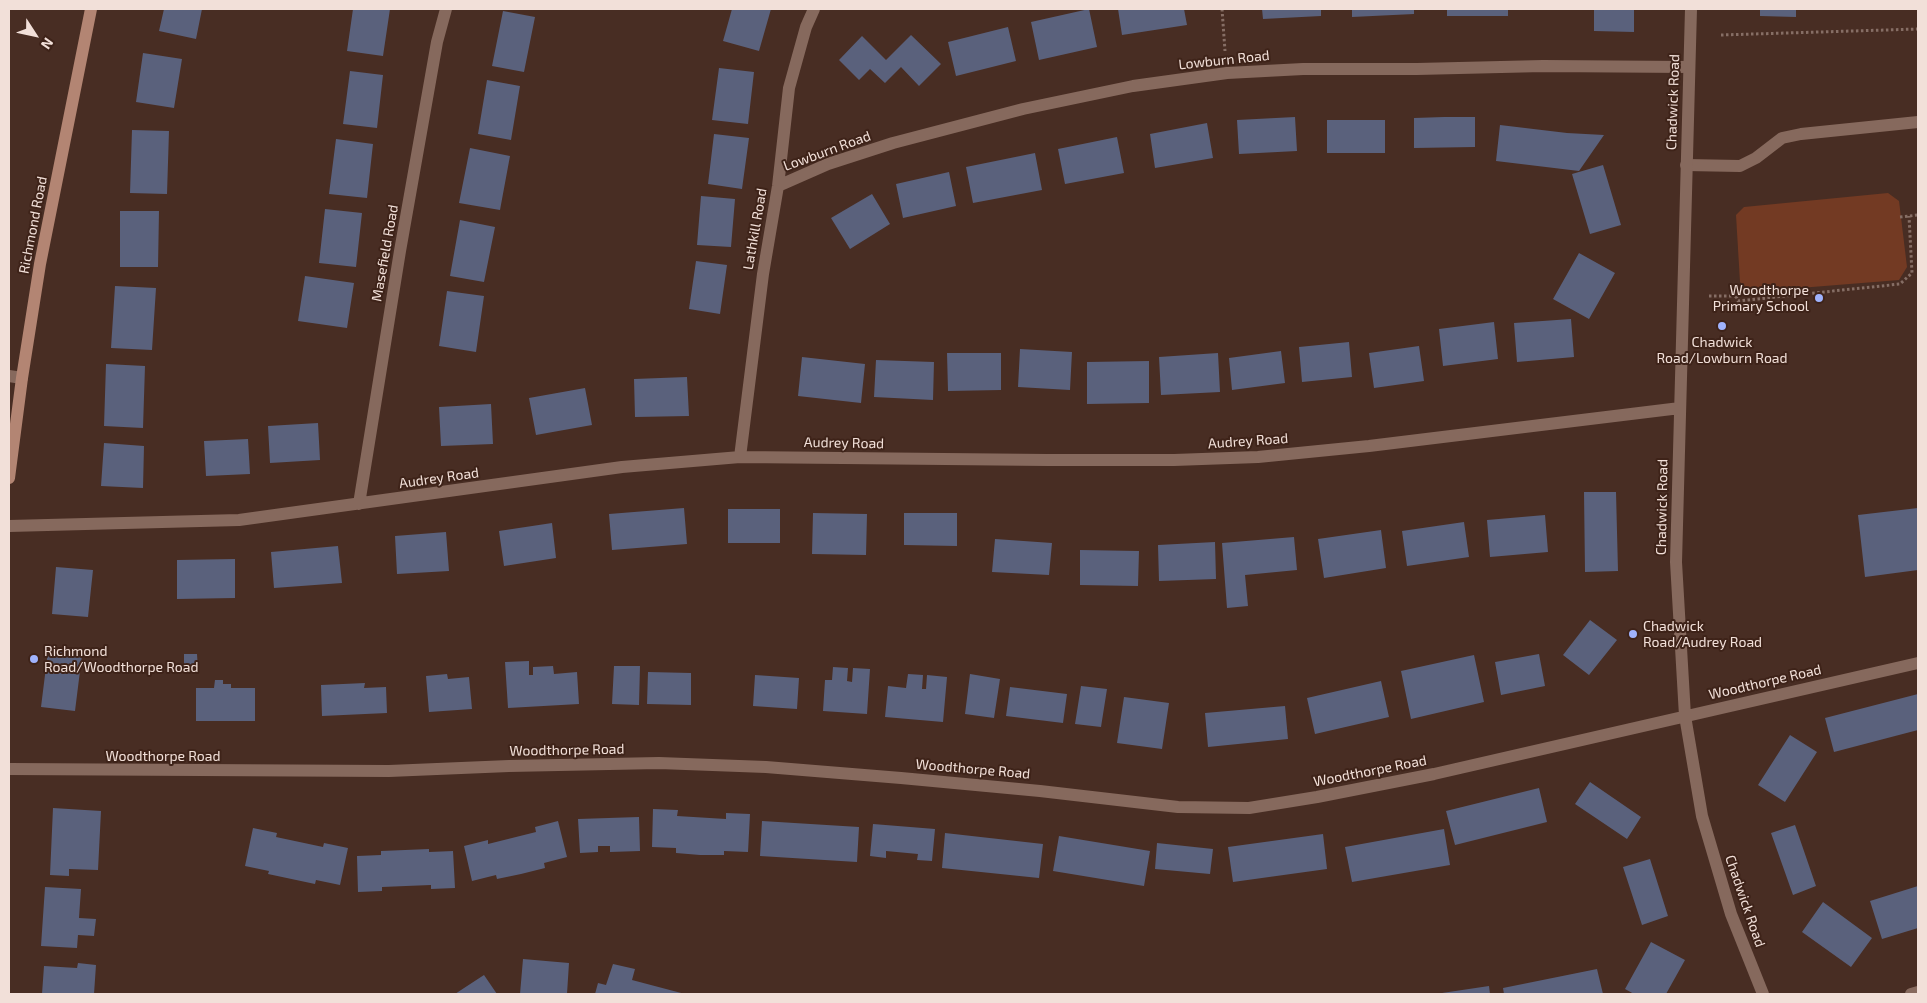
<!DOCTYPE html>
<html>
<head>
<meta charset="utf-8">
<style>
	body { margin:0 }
	#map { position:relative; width:1927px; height:1003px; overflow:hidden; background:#482d23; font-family:"Exo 2",sans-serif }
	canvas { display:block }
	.frame { position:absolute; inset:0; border:10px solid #f2e0d9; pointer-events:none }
	.north { position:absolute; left:10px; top:10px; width:50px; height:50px; -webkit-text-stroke:4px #3e2319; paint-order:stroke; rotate:125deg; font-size:14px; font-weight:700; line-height:20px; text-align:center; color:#f2e0d9 }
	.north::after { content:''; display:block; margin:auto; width:18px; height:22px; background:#f2e0d9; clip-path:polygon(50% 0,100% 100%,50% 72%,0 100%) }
</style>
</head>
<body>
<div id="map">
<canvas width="1927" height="1003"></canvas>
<div class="frame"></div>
<div class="north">N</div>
</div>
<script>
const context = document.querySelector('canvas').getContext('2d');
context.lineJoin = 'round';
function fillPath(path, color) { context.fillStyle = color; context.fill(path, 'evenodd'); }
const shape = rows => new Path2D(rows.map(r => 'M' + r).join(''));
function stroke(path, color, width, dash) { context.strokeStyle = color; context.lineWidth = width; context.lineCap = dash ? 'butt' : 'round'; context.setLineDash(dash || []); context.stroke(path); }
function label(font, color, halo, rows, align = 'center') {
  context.font = font + ' "Exo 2",sans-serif'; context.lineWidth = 4; context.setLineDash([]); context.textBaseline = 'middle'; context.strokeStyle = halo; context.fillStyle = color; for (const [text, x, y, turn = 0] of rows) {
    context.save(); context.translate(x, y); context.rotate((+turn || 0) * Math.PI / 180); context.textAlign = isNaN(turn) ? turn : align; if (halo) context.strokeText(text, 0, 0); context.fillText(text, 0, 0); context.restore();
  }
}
fillPath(shape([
	[1888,193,1899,201,1907,267,1899,280,1750,292,1740,282,1736,215,1744,207]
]), '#733a23');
fillPath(shape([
	[164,9,202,9,196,39,159,31],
	[353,9,390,9,383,56,347,51],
	[732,9,771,9,759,51,723,41],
	[1089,9,1097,47,1039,60,1031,22],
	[1118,9,1184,9,1187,25,1122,35],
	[1262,9,1321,9,1321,16,1263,19],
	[1352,9,1414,9,1414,14,1352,17],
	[1447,9,1508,9,1508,16,1447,16],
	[1594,9,1634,9,1634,32,1594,31],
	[1760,9,1796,9,1796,17,1760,16],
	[503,11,535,17,524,72,492,66],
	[1008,27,1016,61,956,76,948,42],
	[911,35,941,64,919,86,901,67,885,83,870,69,859,80,839,60,862,36,886,60],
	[143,53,182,59,174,108,136,102],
	[719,68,754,72,748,124,712,120],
	[350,71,383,75,377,128,343,124],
	[487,80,520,86,511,140,478,134],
	[1295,117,1297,151,1239,154,1237,120],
	[1444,117,1475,117,1475,147,1414,148,1414,118],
	[1327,120,1385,120,1385,153,1327,153],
	[1207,123,1213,158,1155,168,1150,134],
	[1500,125,1567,133,1604,135,1579,171,1496,161],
	[132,130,169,131,167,194,130,193],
	[714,134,749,138,742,189,708,184],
	[1117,137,1124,173,1065,184,1058,149],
	[336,139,373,144,367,198,329,194],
	[470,148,510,156,500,210,459,203],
	[1035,153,1042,190,973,203,966,167],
	[1603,165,1621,225,1590,234,1572,174],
	[949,172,956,206,903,218,896,184],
	[872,194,890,224,850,249,831,218],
	[701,196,735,199,731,247,697,245],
	[325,209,362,213,356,267,319,263],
	[120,211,159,211,158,267,120,267],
	[460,220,495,227,484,282,450,276],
	[1579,253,1615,273,1589,319,1553,299],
	[696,261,727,265,720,314,689,309],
	[305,276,354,283,347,328,298,321],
	[115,286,156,288,152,350,111,348],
	[447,291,484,296,476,352,439,346],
	[1571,319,1574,357,1517,362,1514,323],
	[1494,322,1498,359,1443,366,1439,329],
	[1349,342,1352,377,1302,382,1299,347],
	[1419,346,1424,381,1374,388,1369,353],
	[1020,349,1072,352,1070,390,1018,387],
	[1281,351,1285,383,1232,390,1229,358],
	[947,353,1001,353,1001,390,948,391],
	[1218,353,1220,392,1161,395,1159,357],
	[802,357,865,364,861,403,798,396],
	[876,360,934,362,933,400,874,397],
	[1149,361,1149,403,1087,404,1087,362],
	[106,364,145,366,143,428,104,426],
	[687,377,689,416,635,417,634,379],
	[585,388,592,425,536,435,529,398],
	[491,404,493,444,441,446,439,407],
	[318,423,320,460,270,463,268,426],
	[248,439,250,474,206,476,204,441],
	[104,443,144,446,143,488,101,486],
	[1584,492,1616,492,1618,571,1585,572],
	[684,508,687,544,612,550,609,514],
	[1918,508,1918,570,1865,577,1858,515],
	[728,509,780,509,780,543,728,543],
	[813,513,867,514,866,555,812,554],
	[904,513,957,513,957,546,904,545],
	[1545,515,1548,552,1490,557,1487,520],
	[1464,522,1469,557,1407,566,1402,531],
	[552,523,556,558,504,566,499,531],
	[1381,530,1386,568,1324,578,1318,539],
	[446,532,449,571,397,574,395,536],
	[1294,537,1297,570,1245,575,1248,606,1227,608,1222,543],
	[995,539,1052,543,1049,575,992,572],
	[1215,542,1216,579,1159,581,1158,545],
	[338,546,342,583,274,588,271,552],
	[1080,550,1139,551,1138,586,1080,585],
	[235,559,235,598,177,599,177,560],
	[56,567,93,570,88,617,52,614],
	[1590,620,1617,640,1589,675,1563,655],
	[48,651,82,655,75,711,41,707],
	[184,654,197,654,198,670,184,670],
	[1539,654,1545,686,1501,695,1495,662],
	[1474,655,1484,702,1411,719,1401,671],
	[529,661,529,675,533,675,533,667,553,666,554,674,577,672,579,704,508,708,505,662],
	[614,666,640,666,639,705,612,704],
	[833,667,848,668,847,681,852,682,853,668,870,669,867,714,823,711,825,680,832,680],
	[648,672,691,673,691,705,647,704],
	[447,674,448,679,469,677,472,709,429,712,426,676],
	[908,674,923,675,922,689,926,689,927,675,947,677,943,722,885,717,888,686,906,688],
	[970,674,1000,679,994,718,965,714],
	[755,675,799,678,797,709,753,706],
	[215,680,223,680,223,684,231,684,231,688,255,688,255,721,196,721,196,688,214,688],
	[1381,681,1389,717,1315,734,1307,698],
	[365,683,364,688,386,687,387,713,322,716,321,685],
	[1081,686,1107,689,1101,727,1075,724],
	[1010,687,1067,694,1063,723,1006,716],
	[1918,694,1918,730,1834,752,1825,718],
	[1124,697,1169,703,1162,749,1117,743],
	[1285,706,1288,739,1208,747,1205,713],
	[1790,735,1817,752,1785,802,1758,785],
	[1590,782,1641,817,1627,839,1575,804],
	[1539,788,1547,822,1455,845,1446,811],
	[53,808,101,811,98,870,69,869,69,876,50,875],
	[653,809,678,810,677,816,726,819,726,813,750,814,748,852,724,851,724,855,700,855,676,853,676,848,652,847],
	[639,817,640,851,610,852,610,846,598,846,598,852,580,853,578,819],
	[558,821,567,857,544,863,545,868,521,874,497,879,496,875,472,881,464,846,488,840,488,844,536,832,535,827],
	[762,821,859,827,857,862,760,856],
	[873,824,935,829,932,861,917,860,918,854,886,851,886,858,870,856],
	[1795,825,1816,886,1793,895,1771,833],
	[253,828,277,833,276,837,323,847,324,843,348,848,340,885,316,880,315,884,268,874,269,871,245,866],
	[1444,829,1450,865,1352,882,1345,847],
	[945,833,1043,844,1039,878,942,868],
	[1323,834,1327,869,1233,882,1228,847],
	[1059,836,1150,851,1144,886,1053,871],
	[1157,843,1213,849,1210,874,1155,869],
	[429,849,429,852,453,851,455,888,431,889,431,885,406,886,382,887,382,891,358,892,357,856,381,855,381,851],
	[1650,859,1668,916,1642,925,1623,867],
	[1918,886,1918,928,1882,939,1870,901],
	[45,887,81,889,79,918,96,919,94,936,78,935,77,948,41,946],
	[1823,902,1872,938,1851,967,1802,932],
	[1651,942,1685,960,1666,994,1634,994,1625,989],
	[523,959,569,963,567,994,520,994],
	[78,963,96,965,94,994,42,994,44,966,77,968],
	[613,964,635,969,632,980,685,994,595,994,598,983,606,985],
	[1597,969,1603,994,1504,994,1503,988],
	[484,975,497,994,455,994,461,990],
	[1489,986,1490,994,1442,994,1442,993]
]), '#5a617c');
stroke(shape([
	[1222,9,1225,51],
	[1721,35,1918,29],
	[1900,217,1918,215],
	[1709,296,1736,296,1745,288],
	[1736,296,1738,301,1900,284,1912,273,1909,216]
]), '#866e65', 3, [2.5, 2.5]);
stroke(shape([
	[1686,165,1740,166,1756,158,1782,138,1801,134,1918,122]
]), '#86695d', 12);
stroke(shape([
	[1691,9,1676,562,1685,716,1702,816,1731,914,1763,994],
	[778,186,828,164,893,143,1023,109,1133,86,1227,73,1303,69,1417,69,1543,66,1689,67],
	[9,376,22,378],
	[740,457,763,274,778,186,789,88,806,27,814,9],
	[359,504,400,251,437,42,446,9],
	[9,526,239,520,622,467,740,457,1047,460,1174,460,1258,457,1369,446,1680,408],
	[9,769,389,771,509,766,659,763,766,767,901,778,1040,791,1178,807,1249,808,1317,797,1434,774,1918,663],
	[1911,994,1918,992]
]), '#86695d', 12);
stroke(shape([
	[9,478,22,378,40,264,91,9]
]), '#b38573', 12);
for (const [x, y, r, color] of [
	[1819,298,5,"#a0b3fd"],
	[1722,326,5,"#a0b3fd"],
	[1633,634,5,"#a0b3fd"],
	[34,659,5,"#a0b3fd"]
]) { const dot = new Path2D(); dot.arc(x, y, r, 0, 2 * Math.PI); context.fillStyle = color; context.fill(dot); stroke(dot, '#3e2319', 2); }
label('14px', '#f2e0d9', '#3e2319', [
	["Lowburn Road",1224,60,-6],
	["Chadwick Road",1673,102,-88],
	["Lowburn Road",827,151,-20],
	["Richmond Road",33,225,-79],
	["Lathkill Road",755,229,-80],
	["Masefield Road",385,253,-80],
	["Audrey Road",1248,441,-4],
	["Audrey Road",844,443,1],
	["Audrey Road",439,478,-8],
	["Chadwick Road",1662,507,-89],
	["Woodthorpe Road",1765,682,-13],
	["Woodthorpe Road",567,750,-1],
	["Woodthorpe Road",163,756],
	["Woodthorpe Road",973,769,5],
	["Woodthorpe Road",1370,771,-11],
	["Chadwick Road",1745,901,71]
]);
label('14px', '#f2e0d9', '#3e2319', [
	["Woodthorpe",1809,290,"right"],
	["Primary School",1809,306,"right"],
	["Chadwick",1722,342,"center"],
	["Road/Lowburn Road",1722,358,"center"],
	["Chadwick",1643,626],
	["Road/Audrey Road",1643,642],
	["Richmond",44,651],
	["Road/Woodthorpe Road",44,667]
], 'left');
</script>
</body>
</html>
